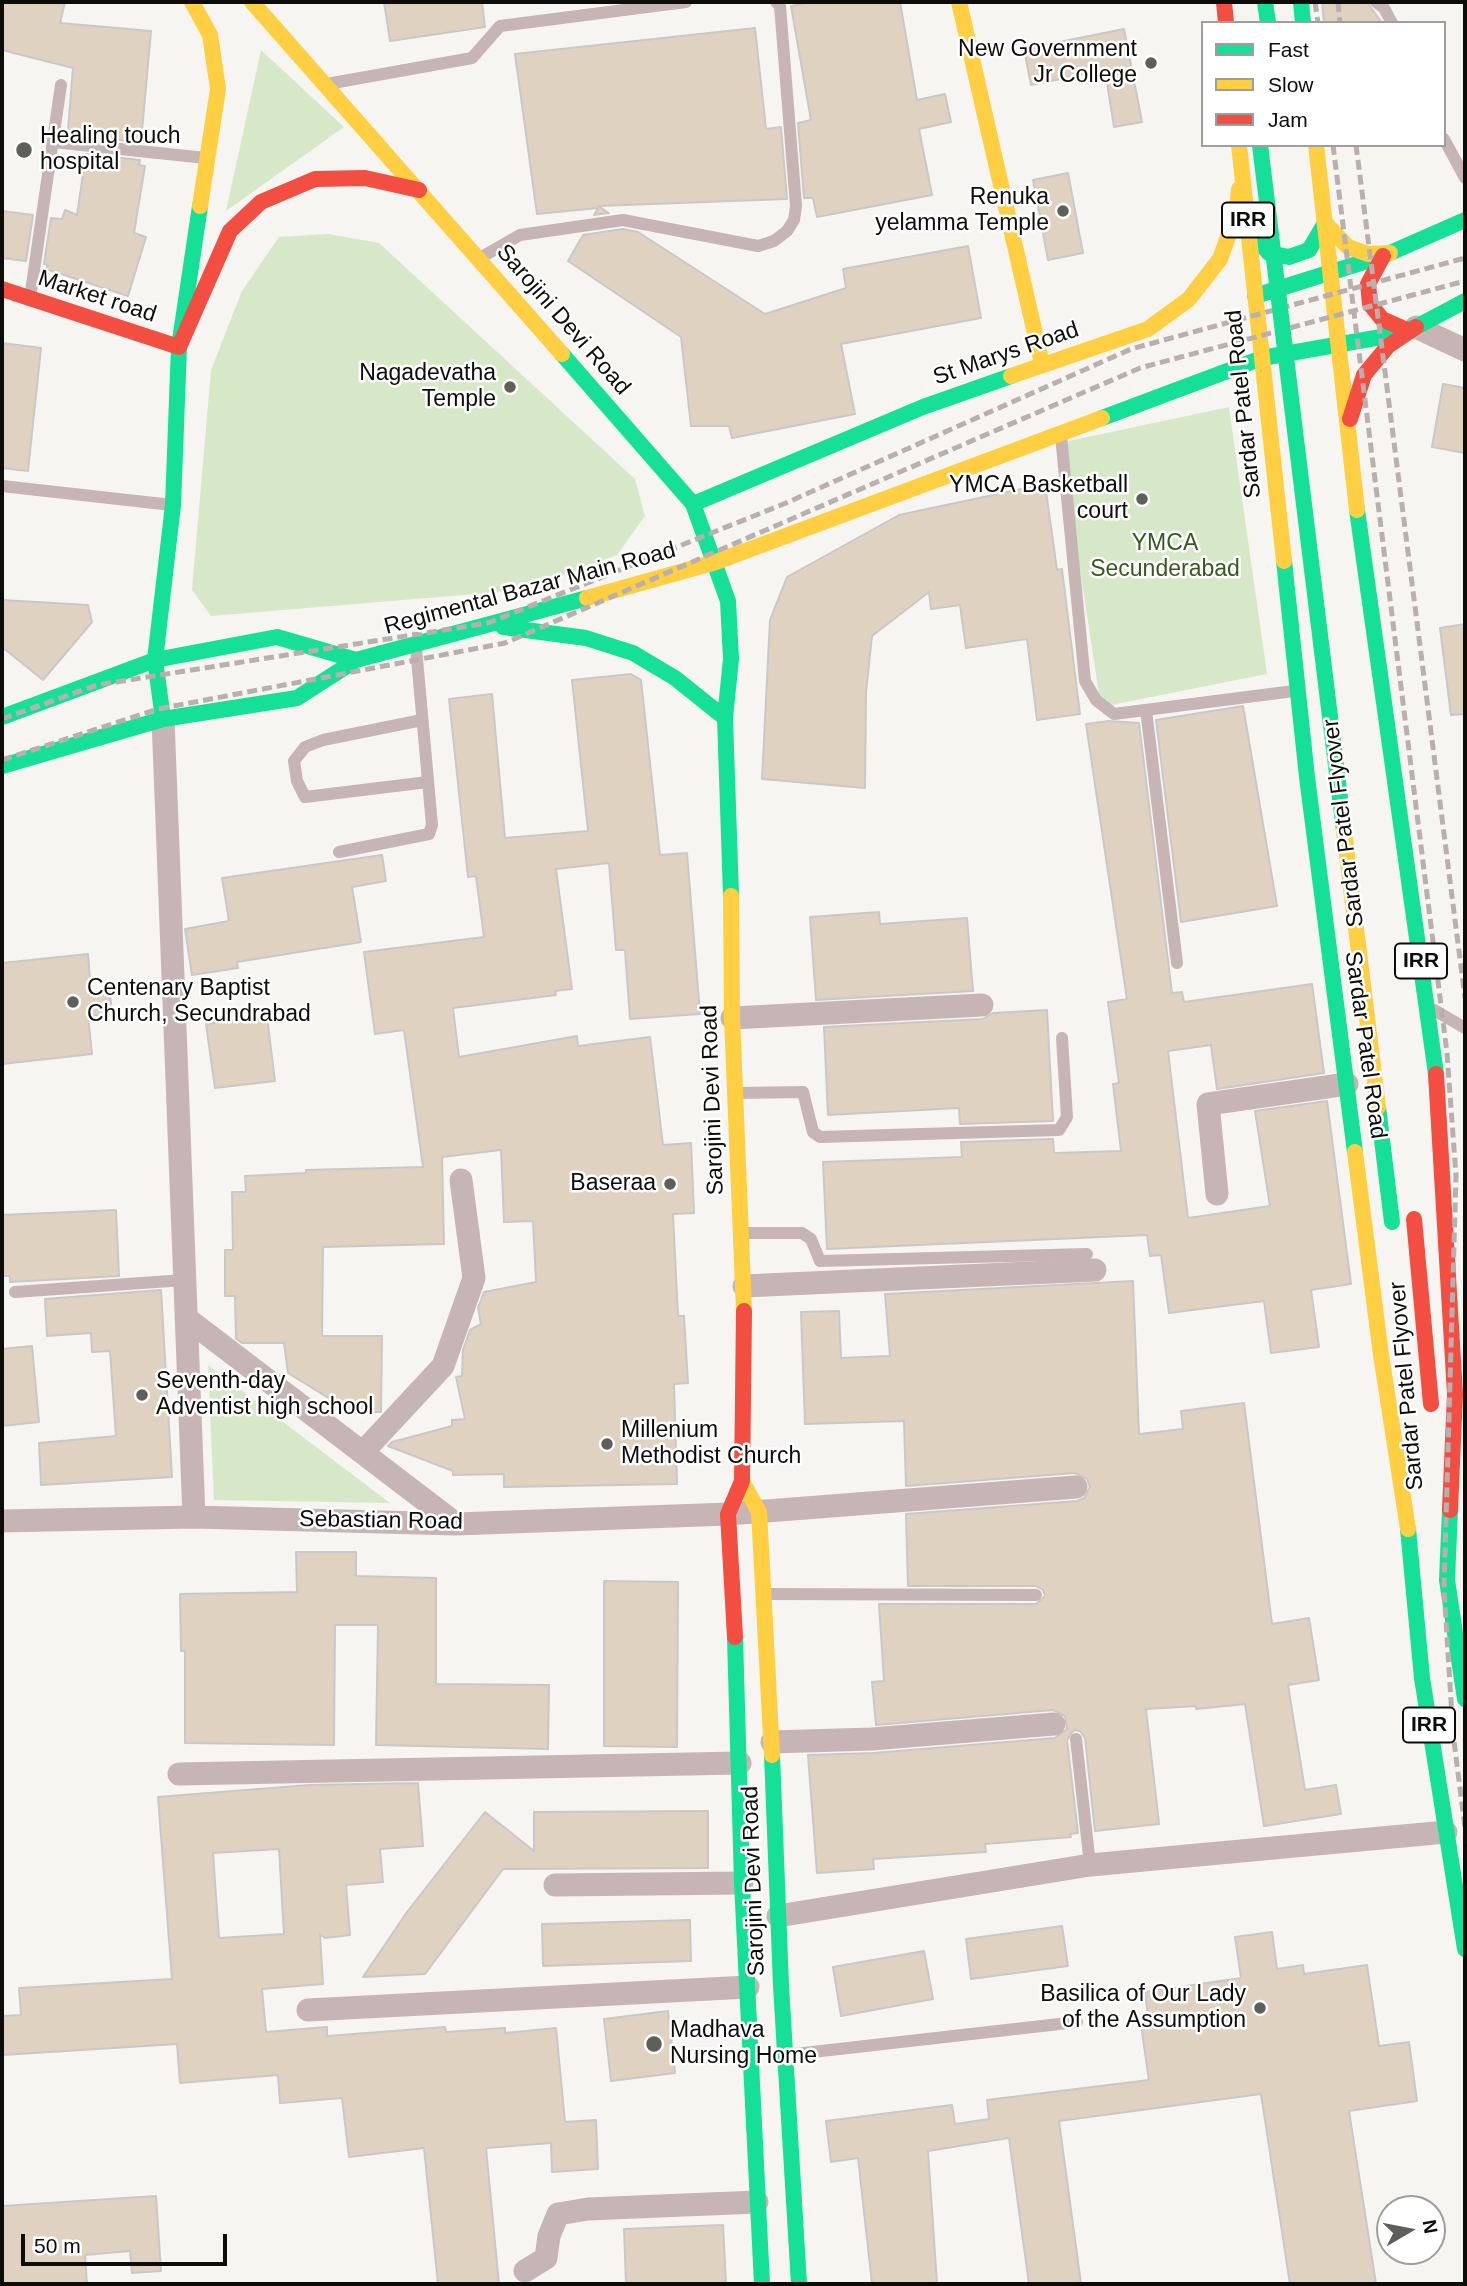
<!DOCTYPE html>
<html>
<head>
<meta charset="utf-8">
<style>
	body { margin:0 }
	#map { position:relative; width:1467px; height:2286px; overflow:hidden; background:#f6f5f1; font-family:Arial,sans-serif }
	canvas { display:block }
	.frame { position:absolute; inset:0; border:4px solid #0c0c0a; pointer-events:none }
	.legend { position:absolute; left:1201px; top:21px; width:245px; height:126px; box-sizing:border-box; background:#fff; border:2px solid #9e9e9d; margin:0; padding:9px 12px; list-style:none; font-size:21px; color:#0c0c0a }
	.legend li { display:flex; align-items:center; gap:14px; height:35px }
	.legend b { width:35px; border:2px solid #9e9e9d }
	.north { position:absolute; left:1376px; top:2195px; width:70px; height:70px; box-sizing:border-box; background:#fff; border:2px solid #9e9e9d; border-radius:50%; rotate:80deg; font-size:19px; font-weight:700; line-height:28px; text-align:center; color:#0c0c0a }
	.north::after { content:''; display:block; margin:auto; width:24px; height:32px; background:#5e5e5b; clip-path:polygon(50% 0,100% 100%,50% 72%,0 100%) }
	.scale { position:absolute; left:21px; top:2234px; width:206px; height:32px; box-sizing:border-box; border:4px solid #0c0c0a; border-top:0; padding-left:9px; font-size:21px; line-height:24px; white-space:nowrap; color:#0c0c0a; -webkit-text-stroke:5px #fff; paint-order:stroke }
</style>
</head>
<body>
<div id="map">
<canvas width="1467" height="2286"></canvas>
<div class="frame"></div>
<ul class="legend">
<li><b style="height:9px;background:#16e098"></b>Fast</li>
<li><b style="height:9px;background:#ffcf43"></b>Slow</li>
<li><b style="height:9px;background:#f24e42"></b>Jam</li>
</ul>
<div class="north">N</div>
<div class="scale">50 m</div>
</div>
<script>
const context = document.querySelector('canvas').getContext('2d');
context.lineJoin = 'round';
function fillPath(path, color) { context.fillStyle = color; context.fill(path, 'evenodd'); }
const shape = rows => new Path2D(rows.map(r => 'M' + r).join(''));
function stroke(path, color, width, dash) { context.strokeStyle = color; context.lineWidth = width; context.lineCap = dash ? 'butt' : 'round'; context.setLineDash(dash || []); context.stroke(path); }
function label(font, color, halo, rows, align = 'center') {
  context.font = font + ' Arial,sans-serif'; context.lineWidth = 5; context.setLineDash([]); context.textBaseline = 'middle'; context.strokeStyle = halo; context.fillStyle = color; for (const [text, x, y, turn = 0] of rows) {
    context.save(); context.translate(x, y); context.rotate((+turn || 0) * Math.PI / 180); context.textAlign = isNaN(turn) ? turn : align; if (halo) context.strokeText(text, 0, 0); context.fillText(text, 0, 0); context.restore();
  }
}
fillPath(shape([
	[261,50,344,127,226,211],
	[328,234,379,243,635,479,645,516,617,555,523,590,211,616,192,590,211,370,242,291,279,237],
	[1229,407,1267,674,1101,707,1066,477,1064,442],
	[208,1365,390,1503,214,1500]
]), '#d7e8c8');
const building = shape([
	[2,2,65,2,60,23,151,31,141,142,89,137,90,132,68,130,73,68,2,50,2,2],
	[384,2,482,2,485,27,390,41,384,2],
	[813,2,900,2,917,100,945,94,951,122,919,129,932,195,817,217,813,198,804,198,798,123,811,120,791,6,813,2],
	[1322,2,1367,2,1382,23,1324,23,1322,2],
	[755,28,766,129,781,127,787,199,598,206,609,213,594,215,598,208,537,214,515,54,755,28],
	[1124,29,1142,122,1114,127,1105,70,1031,85,1024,49,1124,29],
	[86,154,140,160,139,165,145,166,134,233,146,237,128,296,46,269,48,265,44,264,51,218,62,219,65,210,77,215,86,154],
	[1068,173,1083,253,1048,260,1033,180,1068,173],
	[2,211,33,215,26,261,2,258,2,211],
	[623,229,638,232,765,314,846,288,843,269,968,246,981,318,841,344,855,414,732,438,729,426,691,426,681,337,568,261,583,235,623,229],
	[2,343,41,348,28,471,2,468,2,343],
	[1443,384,1465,388,1465,453,1432,447,1443,384],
	[1045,484,1057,570,1062,569,1080,714,1037,720,1027,639,966,648,960,605,931,609,929,592,872,636,866,692,865,788,762,779,770,620,787,577,899,515,1045,484],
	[2,600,88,605,92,622,43,680,2,647,2,600],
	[1465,624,1465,714,1451,715,1440,628,1465,624],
	[631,674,641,680,660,855,687,853,700,1014,630,1019,625,950,616,950,609,863,556,869,572,989,555,991,556,995,453,1008,459,1057,577,1036,578,1046,650,1037,663,1145,691,1143,694,1213,673,1214,678,1316,684,1316,688,1383,674,1384,677,1484,504,1487,504,1474,453,1475,453,1471,388,1446,392,1442,452,1426,452,1420,465,1419,456,1377,462,1376,463,1350,470,1330,481,1324,478,1308,484,1292,536,1282,533,1221,504,1222,501,1150,442,1157,444,1244,323,1247,322,1336,382,1336,381,1412,343,1412,343,1407,288,1373,284,1343,242,1343,236,1339,235,1296,225,1296,225,1250,233,1250,232,1192,246,1192,245,1176,306,1173,306,1170,423,1167,404,1030,375,1034,364,952,484,937,476,876,468,877,449,699,492,694,505,838,588,831,572,680,631,674],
	[1243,706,1277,906,1181,922,1156,720,1243,706],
	[1109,721,1139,723,1172,993,1182,992,1184,1002,1312,984,1324,1073,1217,1089,1211,1045,1168,1051,1188,1218,1270,1206,1255,1111,1327,1101,1351,1284,1311,1290,1319,1347,1271,1353,1264,1301,1169,1313,1161,1255,1150,1256,1147,1235,827,1249,823,1162,962,1157,961,1142,1053,1139,1054,1153,1121,1151,1113,1084,1119,1083,1108,1002,1127,999,1086,724,1109,721],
	[382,855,386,881,352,887,361,942,237,962,238,968,192,975,185,929,229,921,222,878,382,855],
	[879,912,880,924,967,918,973,991,816,1000,810,917,879,912],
	[88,954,91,993,110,991,112,1014,88,1016,92,1054,2,1064,2,963,88,954],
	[1047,1010,1053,1121,960,1124,959,1108,828,1115,824,1027,983,1019,993,1013,1047,1010],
	[267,1016,275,1081,215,1088,206,1024,267,1016],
	[116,1210,119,1276,10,1282,10,1276,2,1276,2,1215,116,1210],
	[1133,1281,1139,1434,1183,1429,1181,1411,1244,1403,1272,1624,1309,1618,1319,1680,1288,1685,1305,1790,1336,1785,1341,1814,1264,1826,1245,1704,1196,1709,1196,1706,1146,1709,1159,1824,1095,1831,1085,1738,1080,1731,1074,1730,1067,1740,1078,1833,1070,1834,1071,1837,985,1844,986,1852,873,1859,874,1869,817,1873,808,1755,873,1753,1055,1738,1067,1729,1065,1716,1053,1710,876,1725,872,1682,884,1681,879,1604,1036,1604,1045,1596,1043,1590,1036,1586,908,1586,906,1514,1077,1501,1084,1498,1090,1487,1087,1479,1075,1473,906,1486,904,1421,805,1424,801,1312,839,1311,841,1358,890,1356,885,1294,1133,1281],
	[161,1290,172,1477,41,1485,39,1443,116,1436,110,1351,92,1352,91,1333,47,1336,45,1299,161,1290],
	[32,1346,39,1422,2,1426,2,1349,32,1346],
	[296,1552,356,1552,356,1576,436,1578,436,1684,549,1685,548,1749,376,1745,378,1625,335,1625,334,1745,185,1743,185,1651,181,1651,180,1594,297,1592,296,1552],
	[604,1581,678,1582,677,1747,604,1746,604,1581],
	[418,1783,423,1846,380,1849,383,1882,346,1885,350,1935,325,1938,320,1934,323,1984,262,1989,266,2032,327,2027,327,2036,445,2027,446,2032,505,2028,505,2033,556,2028,565,2122,596,2120,598,2169,552,2172,551,2143,486,2148,499,2284,438,2284,424,2148,349,2157,342,2098,280,2103,278,2075,180,2083,177,2044,2,2055,2,2016,21,2015,19,1988,172,1979,158,1797,309,1785,418,1783],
	[279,1849,284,1934,219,1938,213,1853,279,1849],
	[708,1811,708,1868,503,1869,425,1974,363,1977,407,1912,485,1812,534,1851,534,1812,708,1811],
	[690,1920,691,1961,543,1966,542,1924,690,1920],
	[1062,1926,1068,1966,971,1979,966,1939,1062,1926],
	[1272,1932,1277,1969,1303,1965,1304,1974,1367,1965,1379,2046,1409,2042,1417,2101,1349,2111,1376,2284,1290,2284,1261,2094,1059,2121,1081,2284,1029,2284,1009,2138,928,2151,937,2284,872,2284,858,2158,831,2162,826,2121,952,2105,955,2124,989,2119,987,2100,1149,2080,1141,2025,1149,2024,1145,1992,1241,1978,1235,1937,1272,1932],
	[924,1951,933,1999,841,2016,833,1967,924,1951],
	[668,2011,675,2073,611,2081,604,2019,668,2011],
	[156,2196,161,2271,132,2273,130,2251,85,2255,87,2284,2,2284,2,2206,156,2196],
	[723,2225,726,2284,626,2284,624,2229,723,2225]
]);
fillPath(building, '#e0d2c1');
stroke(building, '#c9c8c6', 2);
stroke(shape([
	[1376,2,1384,8,1392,23],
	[327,84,472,58,500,26,686,2],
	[1444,139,1465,178],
	[53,142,206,158],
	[480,258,520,235,623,220,758,246,774,241,787,231,794,220,796,206,780,6,776,2],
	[30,298,61,85],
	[1061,436,1085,681,1096,700,1114,714,1294,691],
	[2,486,172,505],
	[1146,710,1177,963],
	[422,720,323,740,305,747,294,761,297,781,305,797,428,782],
	[339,852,429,834,432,825,416,648],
	[1434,1010,1465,1028],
	[738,1093,803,1092,813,1132,820,1137,1059,1130,1067,1117,1062,1038],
	[743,1233,802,1233,811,1239,820,1261,1087,1254],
	[15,1292,184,1280],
	[766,1594,1036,1595],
	[1076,1739,1090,1865],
	[786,2055,1077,2022]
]), '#c7b5b5', 12);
stroke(shape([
	[1416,327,1465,350],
	[163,719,194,1517],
	[732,1018,982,1005],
	[1217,1194,1208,1104,1347,1084],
	[744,1286,1095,1270],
	[186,1318,456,1524],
	[363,1452,443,1366,474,1278,461,1180],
	[2,1521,194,1517,456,1524,728,1514,1076,1487],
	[772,1742,872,1739,1054,1724],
	[179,1774,740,1763],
	[555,1885,742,1883],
	[778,1916,1090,1865,1446,1832],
	[308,2010,748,1987],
	[525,2271,546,2258,549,2236,558,2214,588,2209,757,2202]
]), '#c7b5b5', 23);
stroke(shape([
	[1265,2,1268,23],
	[1301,2,1303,23],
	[1252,233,1269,253,1289,257,1309,250,1325,223],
	[1255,296,1383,256,1465,220],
	[562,354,693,504,728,601,731,659,725,718,731,896],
	[1102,418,1262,358,1381,337,1416,327,1465,301],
	[693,504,923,407,1011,376],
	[1357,510,1436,1074],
	[1284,561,1307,777,1355,1152],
	[503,627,586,638,633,653,675,678,725,718],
	[2,717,155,660,277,637,356,660],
	[163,719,155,660,173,505,179,347,200,206],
	[2,766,163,719,297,698,356,660,587,598],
	[1450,1510,1447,1580,1465,1699],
	[1408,1529,1422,1678,1465,1949],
	[735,1637,742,1883,762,2284],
	[772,1755,781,1986,799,2284]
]), '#16e098', 16);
stroke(shape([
	[192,2,210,35,218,89,200,206],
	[252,2,562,354],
	[959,2,1042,364],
	[1239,145,1284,561],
	[1316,145,1357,510],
	[1325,223,1348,247,1368,254,1390,253],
	[1011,376,1148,329,1189,299,1220,259,1237,212,1239,189],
	[587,598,716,562,1102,418],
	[731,896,732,1018,744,1311],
	[1355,1152,1381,1355,1408,1529],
	[742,1481,759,1512,772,1755]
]), '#ffcf43', 16);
stroke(shape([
	[1224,2,1226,23],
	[1383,256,1368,284,1370,304,1382,319,1407,330],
	[2,289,179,347,230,231,261,202,315,179,365,178,419,190],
	[1350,419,1364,375,1388,346,1416,327],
	[1436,1074,1455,1394,1450,1510],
	[1414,1219,1431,1404],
	[735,1637,728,1514,742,1481,744,1311]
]), '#f24e42', 16);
stroke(shape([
	[1315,2,1318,23],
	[1338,2,1340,23],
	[1333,145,1447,1053,1456,1176,1444,1589,1453,1733,1465,1828],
	[1356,145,1465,998],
	[2,719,97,685,488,623,786,503,1131,349,1465,258],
	[2,760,158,709,505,643,1140,368,1465,281]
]), '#baafaf', 5, [10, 5]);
stroke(shape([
	[1260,145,1344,831],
	[1378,1107,1392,1222]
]), '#16e098', 16);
stroke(shape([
	[1344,831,1378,1107]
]), '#ffcf43', 16);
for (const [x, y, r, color] of [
	[1151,63,7,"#5e5e5b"],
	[24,150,9,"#5e5e5b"],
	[1063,211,7,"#5e5e5b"],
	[510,387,7,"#5e5e5b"],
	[1142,499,7,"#5e5e5b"],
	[73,1002,7,"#5e5e5b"],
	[670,1184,7,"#5e5e5b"],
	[142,1395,7,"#5e5e5b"],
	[607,1444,7,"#5e5e5b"],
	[1260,2008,7,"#5e5e5b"],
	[654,2044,9,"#5e5e5b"]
]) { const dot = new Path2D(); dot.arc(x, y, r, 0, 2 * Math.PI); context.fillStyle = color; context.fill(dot); stroke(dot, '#fff', 2.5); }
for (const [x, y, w] of [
	[1248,220,52],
	[1421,961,52],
	[1429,1725,52]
]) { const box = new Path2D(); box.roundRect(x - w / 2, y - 17.5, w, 35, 5); context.fillStyle = '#fff'; context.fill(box); stroke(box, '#0c0c0a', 2); }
label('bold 21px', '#0c0c0a', null, [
	["IRR",1248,220],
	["IRR",1421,961],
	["IRR",1429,1725]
]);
label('23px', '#0c0c0a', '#fff', [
	["New Government",1137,50],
	["Jr College",1137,76],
	["Healing touch",40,137,"left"],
	["hospital",40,163,"left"],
	["Renuka",1049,198],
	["yelamma Temple",1049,224],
	["Nagadevatha",496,374],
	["Temple",496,400],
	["YMCA Basketball",1128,486],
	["court",1128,512],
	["Centenary Baptist",87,989,"left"],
	["Church, Secundrabad",87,1015,"left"],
	["Baseraa",656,1184],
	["Seventh-day",156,1382,"left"],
	["Adventist high school",156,1408,"left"],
	["Millenium",621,1431,"left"],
	["Methodist Church",621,1457,"left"],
	["Basilica of Our Lady",1246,1995],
	["of the Assumption",1246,2021],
	["Madhava",670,2031,"left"],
	["Nursing Home",670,2057,"left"]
], 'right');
label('23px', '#0c0c0a', '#fff', [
	["Market road",97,297,18],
	["Sarojini Devi Road",563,320,49],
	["St Marys Road",1006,354,-19],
	["Sardar Patel Road",1244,404,-96],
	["Regimental Bazar Main Road",530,589,-15],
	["Sardar Patel Flyover",1344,823,-97],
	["Sardar Patel Road",1365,1045,82],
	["Sarojini Devi Road",713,1100,-92],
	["Sardar Patel Flyover",1407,1386,-95],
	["Sebastian Road",381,1521,1],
	["Sarojini Devi Road",754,1881,-92]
]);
label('23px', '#39581e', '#fff', [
	["YMCA",1165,544],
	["Secunderabad",1165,570]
]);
</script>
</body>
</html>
